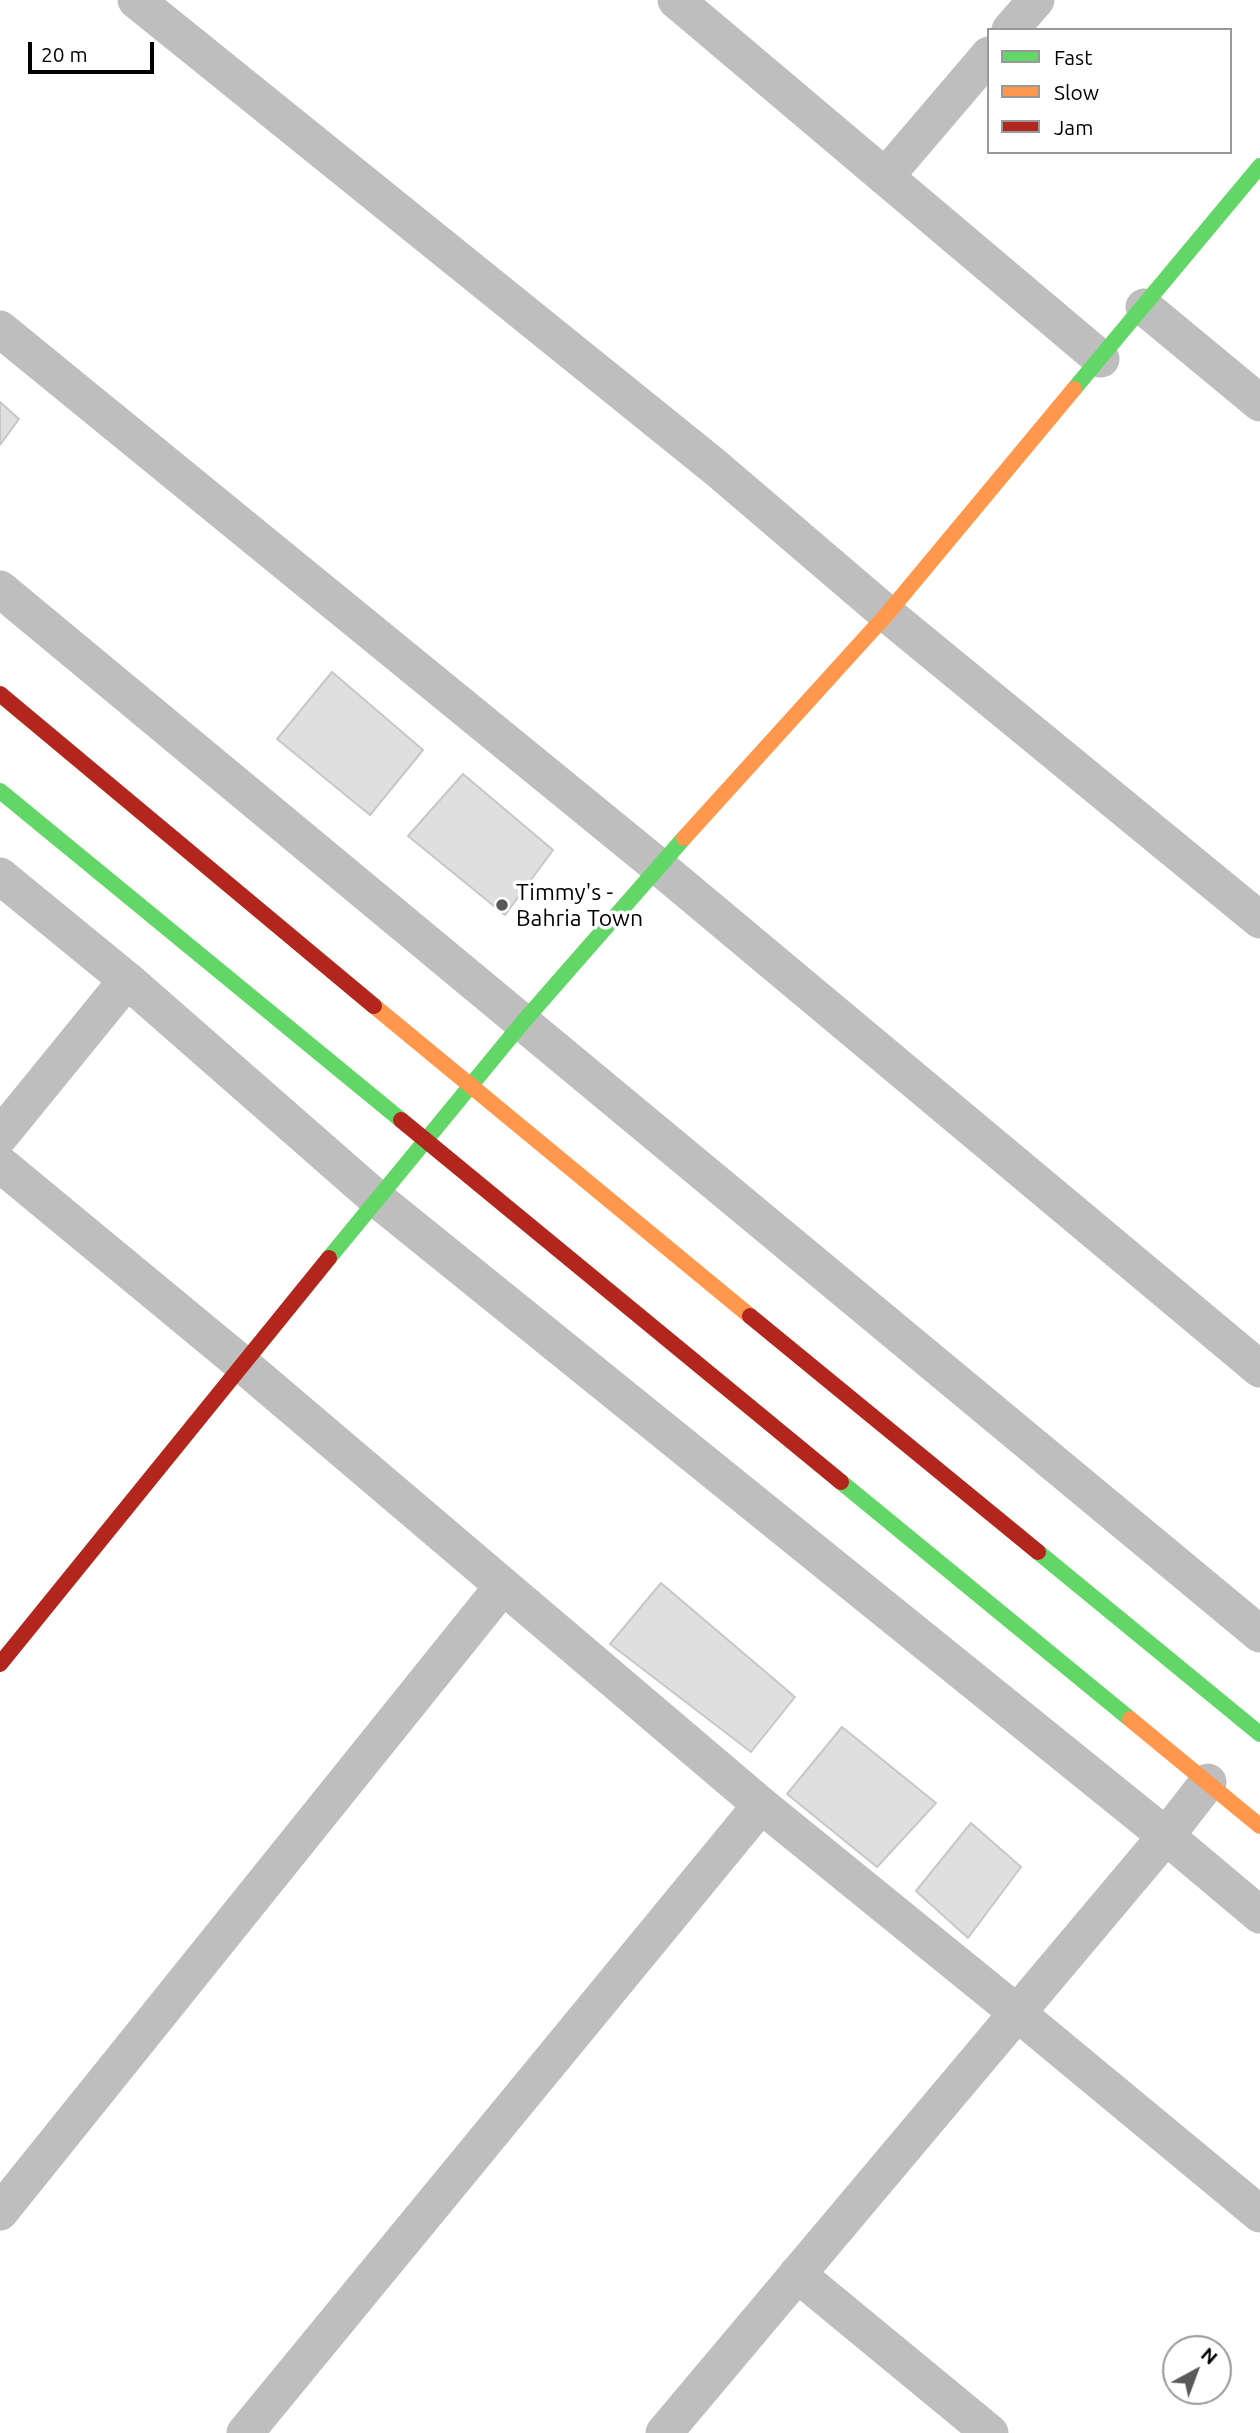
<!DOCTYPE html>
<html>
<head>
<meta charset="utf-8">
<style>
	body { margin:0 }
	#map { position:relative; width:1260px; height:2433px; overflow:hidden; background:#fff; font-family:Ubuntu,sans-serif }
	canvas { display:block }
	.legend { position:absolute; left:987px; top:28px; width:245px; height:126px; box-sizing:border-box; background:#fff; border:2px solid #999; margin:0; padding:9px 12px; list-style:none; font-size:21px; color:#000 }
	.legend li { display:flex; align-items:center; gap:14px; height:35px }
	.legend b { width:35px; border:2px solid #999 }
	.north { position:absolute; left:1162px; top:2335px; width:70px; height:70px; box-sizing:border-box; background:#fff; border:2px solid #999; border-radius:50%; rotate:41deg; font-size:19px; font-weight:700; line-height:28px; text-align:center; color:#000 }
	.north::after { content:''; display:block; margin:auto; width:24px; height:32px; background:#595959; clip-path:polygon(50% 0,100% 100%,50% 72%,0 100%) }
	.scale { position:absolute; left:28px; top:42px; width:126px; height:32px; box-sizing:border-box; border:4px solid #000; border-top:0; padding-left:9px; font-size:21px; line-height:24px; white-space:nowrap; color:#000; -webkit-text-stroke:5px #fff; paint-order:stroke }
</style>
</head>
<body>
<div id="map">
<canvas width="1260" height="2433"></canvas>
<ul class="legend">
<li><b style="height:9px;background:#63d668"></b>Fast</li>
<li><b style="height:9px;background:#ff974d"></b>Slow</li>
<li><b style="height:9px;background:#b3261e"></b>Jam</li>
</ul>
<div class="north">N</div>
<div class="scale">20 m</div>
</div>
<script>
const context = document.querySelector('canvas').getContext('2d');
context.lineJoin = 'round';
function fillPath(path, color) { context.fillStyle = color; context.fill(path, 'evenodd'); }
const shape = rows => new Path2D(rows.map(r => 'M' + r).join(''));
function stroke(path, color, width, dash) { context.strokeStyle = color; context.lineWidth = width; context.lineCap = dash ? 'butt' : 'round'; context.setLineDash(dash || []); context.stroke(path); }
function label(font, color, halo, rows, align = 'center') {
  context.font = font + ' Ubuntu,sans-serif'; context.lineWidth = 7; context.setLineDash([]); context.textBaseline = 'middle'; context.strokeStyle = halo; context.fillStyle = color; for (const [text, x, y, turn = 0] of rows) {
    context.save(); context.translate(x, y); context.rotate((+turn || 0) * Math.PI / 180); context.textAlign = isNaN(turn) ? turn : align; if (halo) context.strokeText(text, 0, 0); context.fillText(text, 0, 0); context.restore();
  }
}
const building = shape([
	[0,402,19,419,0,445,0,402],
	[332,672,423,750,370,815,277,739,332,672],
	[463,774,553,850,505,915,408,836,463,774],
	[661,1583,795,1697,751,1752,610,1644,661,1583],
	[842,1727,936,1803,877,1867,787,1794,842,1727],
	[971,1823,1021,1867,968,1938,916,1891,971,1823]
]);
fillPath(building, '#dfdfdf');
stroke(building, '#c7c7c7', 2);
stroke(shape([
	[136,0,715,467,887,614,1260,920],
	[676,0,1101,359],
	[1010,30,1036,0],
	[885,177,989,55],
	[1144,307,1260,403],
	[0,329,658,866,1260,1369],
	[0,589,1260,1634],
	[0,876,127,980,377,1199,1166,1836,1260,1915],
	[0,1136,127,980],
	[0,1164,242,1364,761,1805,1016,2012,1260,2214],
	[0,2212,503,1586],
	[797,2274,990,2433],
	[245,2433,761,1805],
	[664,2433,1166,1836,1208,1782]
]), '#bebebe', 37);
stroke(shape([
	[1074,389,1260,166],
	[0,791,401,1120],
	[329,1258,523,1022,684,838],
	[841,1482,1130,1719],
	[1038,1552,1260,1734]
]), '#63d668', 16);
stroke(shape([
	[684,838,887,614,1074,389],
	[374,1006,750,1316],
	[1130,1719,1260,1826]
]), '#ff974d', 16);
stroke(shape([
	[0,694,374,1006],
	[401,1120,841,1482],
	[750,1316,1038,1552],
	[0,1664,329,1258]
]), '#b3261e', 16);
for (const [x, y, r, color] of [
	[502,905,7,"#595959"]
]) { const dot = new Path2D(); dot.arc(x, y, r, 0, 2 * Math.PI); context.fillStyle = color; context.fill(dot); stroke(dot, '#fff', 2.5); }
label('23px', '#000', '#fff', [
	["Timmy's -",516,892],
	["Bahria Town",516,918]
], 'left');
</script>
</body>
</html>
